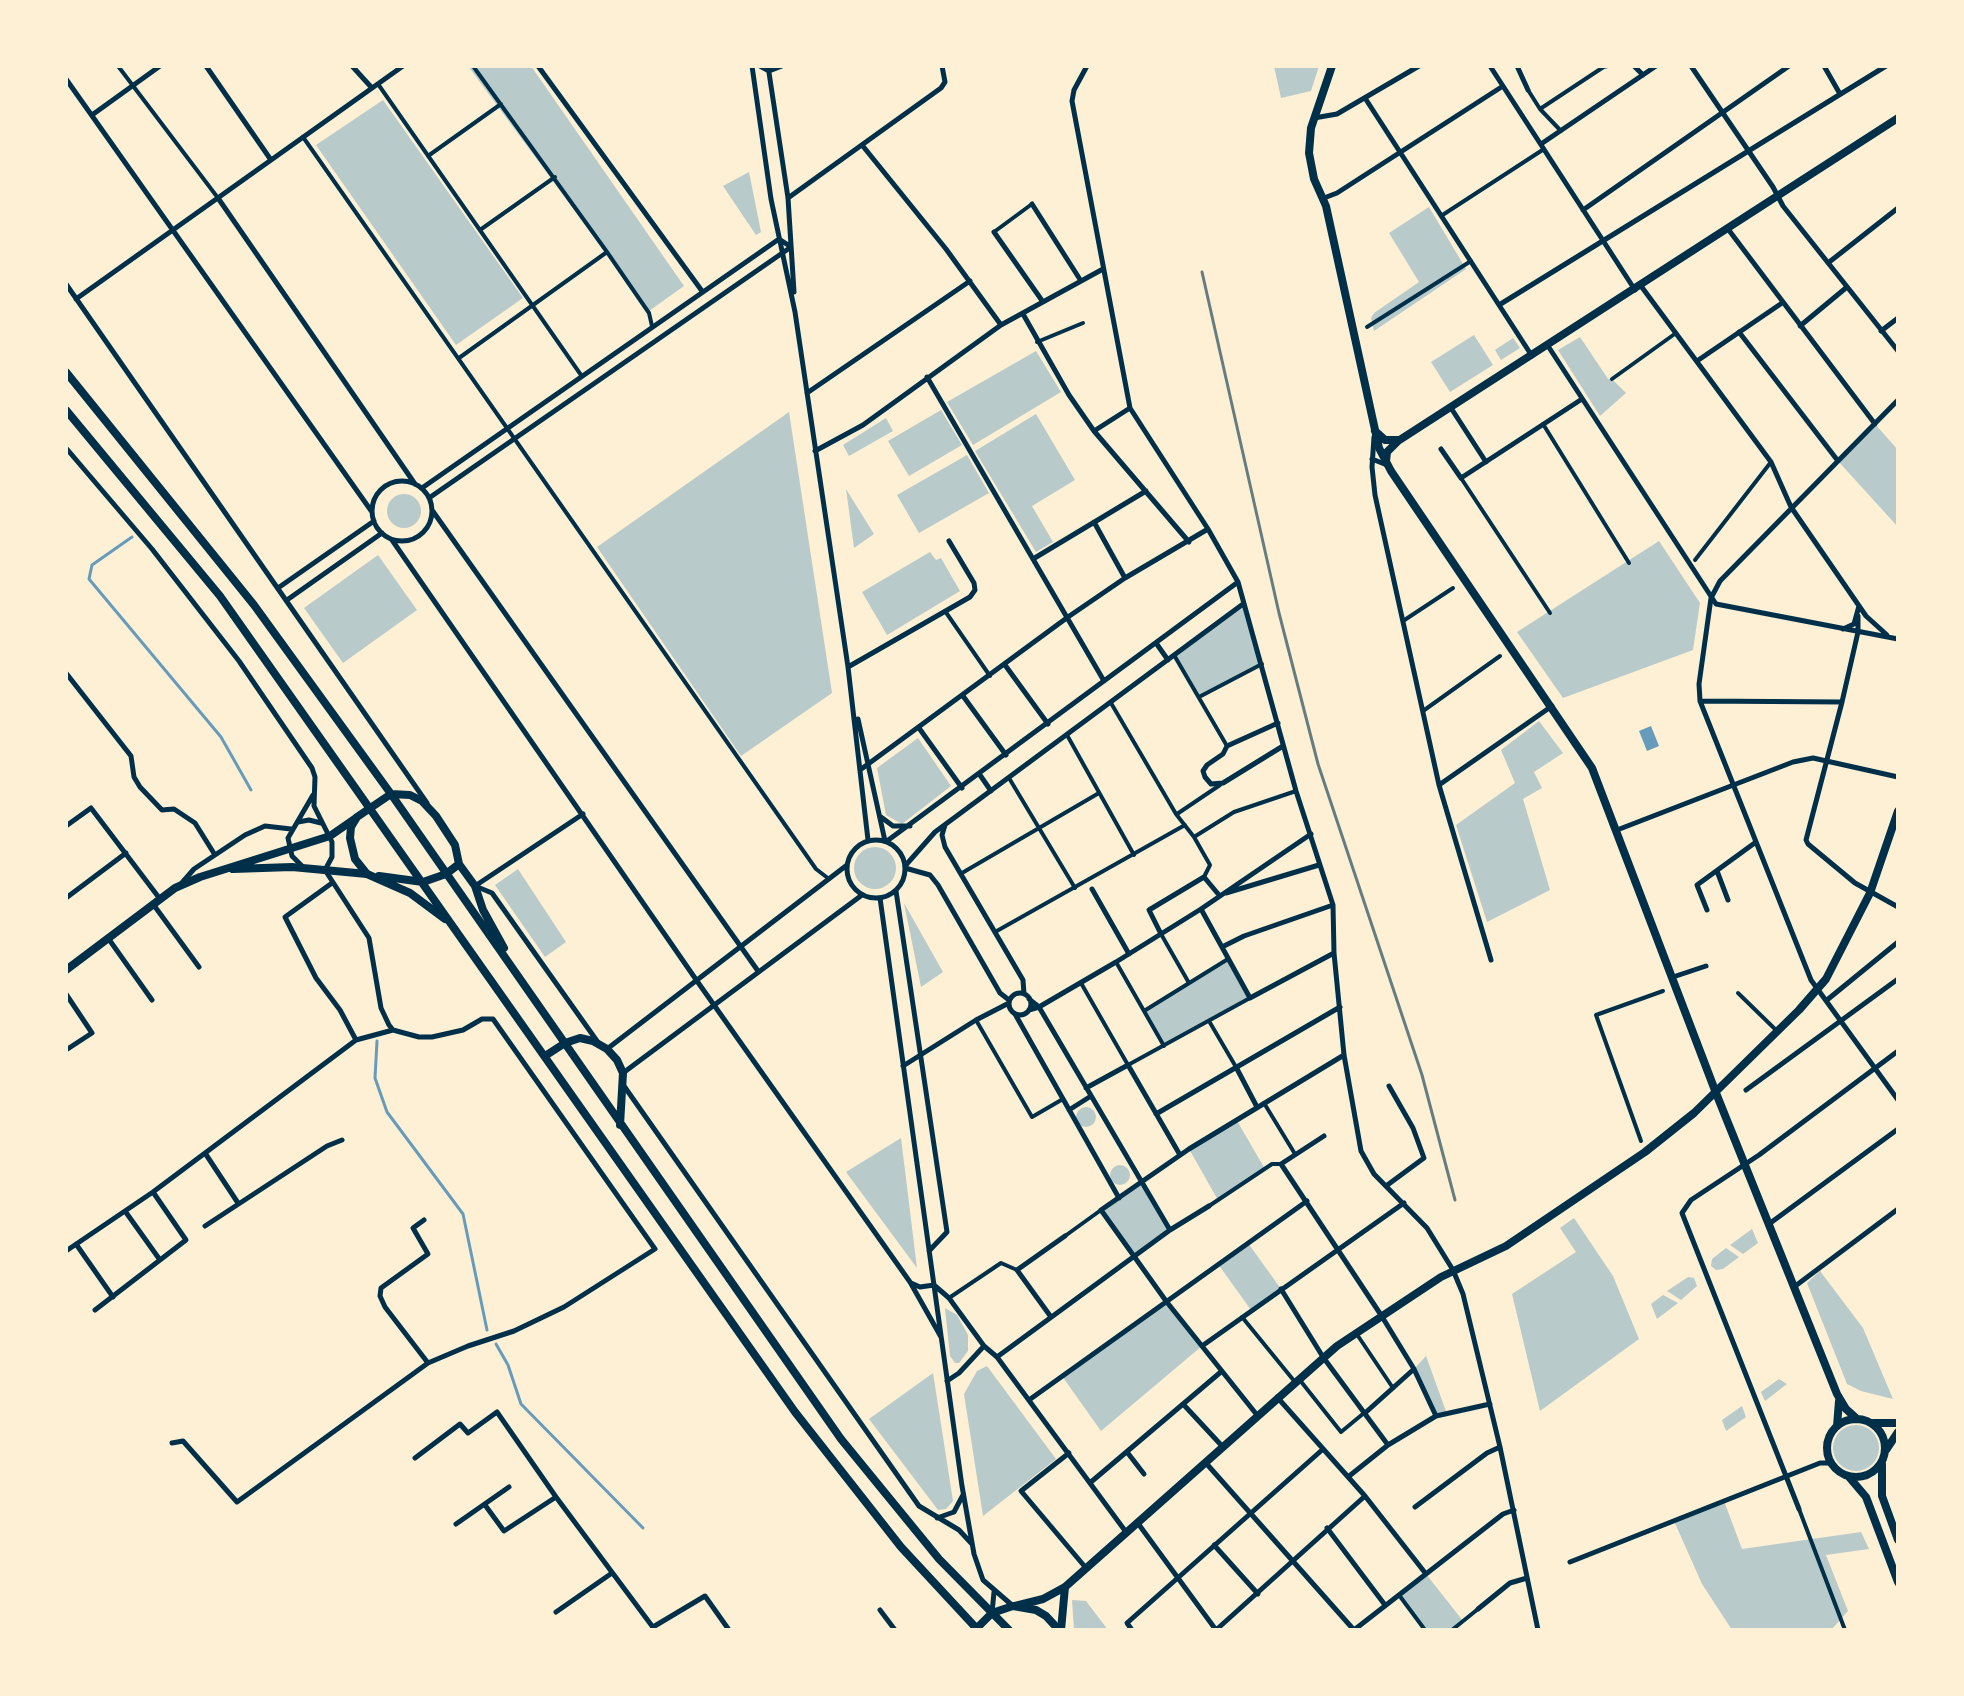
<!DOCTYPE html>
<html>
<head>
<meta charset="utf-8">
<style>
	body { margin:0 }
	#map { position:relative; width:1964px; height:1696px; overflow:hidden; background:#fdf0d5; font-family:Spectral,serif }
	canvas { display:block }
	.frame { position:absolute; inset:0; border:68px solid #fdf0d5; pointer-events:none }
</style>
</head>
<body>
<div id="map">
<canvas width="1964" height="1696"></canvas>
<div class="frame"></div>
</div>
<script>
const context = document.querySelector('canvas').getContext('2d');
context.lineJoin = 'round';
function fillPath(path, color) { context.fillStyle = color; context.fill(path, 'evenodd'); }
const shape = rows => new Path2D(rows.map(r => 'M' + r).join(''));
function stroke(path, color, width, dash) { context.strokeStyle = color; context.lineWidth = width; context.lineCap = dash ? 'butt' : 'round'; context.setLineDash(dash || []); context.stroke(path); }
fillPath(shape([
	[468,66,531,66,684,286,649,311],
	[1274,66,1319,66,1311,91,1281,98],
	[383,100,523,298,456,345,316,145],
	[749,172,761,232,756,235,723,186],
	[1429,207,1466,269,1374,331,1371,318,1374,313,1419,282,1389,233],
	[1474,335,1493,365,1450,392,1431,362],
	[1580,337,1608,379,1612,379,1626,393,1600,416,1558,350],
	[1513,338,1520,348,1501,360,1495,350],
	[1036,351,1061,392,973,445,947,402],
	[941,410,962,445,909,476,888,441],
	[789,412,832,693,741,756,597,547],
	[1036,414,1075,480,1032,506,1053,542,1036,552,975,451],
	[886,418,893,431,849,456,843,445],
	[1875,424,1898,450,1898,527,1838,461],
	[967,455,989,493,919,533,897,495],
	[846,489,874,534,854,548],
	'387 511a17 17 0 1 1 34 0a17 17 0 1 1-34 0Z',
	[1659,541,1700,603,1693,650,1563,698,1517,632],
	[930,552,936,560,941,558,960,591,887,635,862,592],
	[378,555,417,610,343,663,304,608],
	[1243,604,1262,664,1199,697,1174,655],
	[1539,721,1563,753,1534,772,1542,788,1523,799,1550,890,1487,922,1456,825,1515,783,1501,750],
	[918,738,951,786,902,824,886,815,877,768],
	'854 868a21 21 0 1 1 42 0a21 21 0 1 1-42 0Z',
	[518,869,566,942,545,957,495,885],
	[904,903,943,972,921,987],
	[1228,959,1250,998,1164,1046,1144,1011],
	'1076 1117a10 10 0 1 1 20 0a10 10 0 1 1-20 0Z',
	[1236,1119,1265,1169,1218,1200,1189,1149],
	[901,1138,917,1268,846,1172],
	'1110 1175a10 10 0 1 1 20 0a10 10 0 1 1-20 0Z',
	[1141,1182,1170,1230,1133,1257,1101,1210],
	[1574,1218,1613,1276,1639,1339,1540,1411,1512,1294,1576,1252,1560,1228],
	[1752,1229,1758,1243,1743,1254,1730,1245],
	[1248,1243,1281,1289,1251,1310,1218,1264],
	[1726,1248,1739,1257,1723,1269,1716,1270,1711,1266,1712,1259],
	[1820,1271,1863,1328,1893,1399,1861,1391,1847,1384,1807,1283],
	[1688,1277,1694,1278,1697,1286,1681,1300,1667,1291],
	[1663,1295,1678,1303,1657,1319,1651,1304],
	[1166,1301,1202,1346,1101,1431,1062,1376],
	[945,1308,957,1315,968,1335,968,1351,959,1363,955,1363,950,1356],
	[1426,1356,1447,1414,1436,1416,1414,1369],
	[987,1366,1056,1459,983,1516,964,1394,977,1371],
	[933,1373,953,1501,946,1509,938,1510,869,1419],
	[1779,1379,1787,1384,1765,1401,1761,1392],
	[1742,1406,1746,1417,1726,1431,1722,1420],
	'1833 1448a23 23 0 1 1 46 0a23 23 0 1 1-46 0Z',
	[1724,1501,1742,1549,1861,1532,1869,1549,1826,1555,1848,1611,1832,1629,1732,1630,1702,1584,1674,1521],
	[1426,1574,1463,1621,1452,1630,1425,1630,1399,1595],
	[1072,1600,1086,1601,1108,1630,1074,1630]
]), '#b9caca');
fillPath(shape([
	[1651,726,1659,746,1647,751,1639,731]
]), '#669bbc');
stroke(shape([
	[132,537,92,565,89,579,221,737,251,790],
	[377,1041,375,1078,387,1112,463,1214,487,1330],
	[496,1344,508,1365,521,1404,643,1528]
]), '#669bbc', 3);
stroke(shape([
	[118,66,218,198],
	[473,66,607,252,649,313,652,326],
	[378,84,581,375],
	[1528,90,1540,109,1561,131],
	[1540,109,1605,66],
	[303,137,816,869,829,879],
	[428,156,501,104],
	[1441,216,1544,149],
	[480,230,555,177],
	[994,232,1032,204],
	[1367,327,1471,261],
	[1037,342,1083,323],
	[459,358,607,252],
	[1612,379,1676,333],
	[1543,424,1629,563],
	[1461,478,1550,613],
	[1695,560,1771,462],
	[945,611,990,676],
	[1403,621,1453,588],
	[1174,655,1227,746],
	[1199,697,1262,664],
	[1111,703,1176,814,1194,837,1210,865,1204,877],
	[1423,711,1500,656],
	[1067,735,1134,855],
	[1009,778,1075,888],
	[1177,814,1220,785],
	[1194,837,1234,812,1296,791],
	[962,873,1099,793],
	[995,932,1185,825],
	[1161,934,1189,983],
	[1116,962,1164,1046],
	[1081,983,1128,1065,1250,998],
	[1738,993,1777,1031],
	[1144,1011,1228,959],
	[976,1020,1032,1117,1063,1099],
	[1209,1021,1236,1067],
	[1264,1103,1295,1154],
	[1641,1141,1596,1015,1663,991],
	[1209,1206,1272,1164,1281,1164],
	[1065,1236,1101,1210],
	[949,1298,1001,1263,1017,1270],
	[1242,1317,1295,1382],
	[1356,1333,1393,1388],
	[1299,1379,1341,1432,1364,1413],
	[1799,1509,1845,1630],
	[1399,1595,1425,1630],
	[1452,1630,1478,1609]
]), '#003049', 4);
stroke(shape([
	[206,66,271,160],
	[352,66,372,88],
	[538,66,702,291],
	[752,66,771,199,795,312,848,667,868,840],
	[760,66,769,71,782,66],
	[768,66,788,198,794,292],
	[1087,66,1074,90,1072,101,1130,408,1208,529,1238,582,1296,791,1333,905,1334,953,1344,1055,1361,1151,1374,1174,1427,1228,1453,1270,1463,1294,1500,1447,1538,1630],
	[1490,66,1635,290],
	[1517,66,1528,90],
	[1605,66,1606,66],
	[1634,66,1643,75],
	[1691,66,1773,187,1783,206,1898,351],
	[1824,66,1840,94],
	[66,79,372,512],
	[1365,98,1532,356],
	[92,115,160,66],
	[1314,118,1337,114,1419,66],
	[1541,144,1656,66],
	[862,145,946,249,1001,325],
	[218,198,415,484],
	[788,198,941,88,945,82,942,66],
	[1324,198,1337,193,1503,86],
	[1032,204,1081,281],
	[1583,210,1789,66],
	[1728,229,1875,424],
	[994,232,1043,302],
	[1828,263,1898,208],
	[66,284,427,803],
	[1641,286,1771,462,1791,507,1866,616,1887,635],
	[76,299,403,66],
	[1499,305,1886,66],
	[1023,314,1069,395,1094,431,1189,542],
	[1800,326,1847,287],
	[1881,331,1898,318],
	[1739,332,1838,461],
	[1548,346,1716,604,1898,639],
	[1697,361,1782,303],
	[927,377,1104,681],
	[807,393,970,281],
	[1898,400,1720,581,1711,598,1699,684,1700,701,1811,980,1898,1100],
	[1451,408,1486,462],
	[1094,431,1130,408],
	[1374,437,1372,467,1375,495,1439,785,1491,960],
	[66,448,152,549,239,661,312,768,315,777,314,806,332,842,332,857,325,870,369,938,381,1008,389,1025,393,1030,419,1037,432,1037,463,1030,482,1019,493,1019,655,1249,564,1307,514,1331,468,1346,428,1363,237,1502,183,1441,172,1443],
	[1441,449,1461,478,1582,399],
	[815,451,863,425,1001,325,1103,269],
	[1372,459,1387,465],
	'372 511a30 30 0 1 1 60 0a30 30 0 1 1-60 0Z',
	[422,488,779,239,791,247,429,498],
	[432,510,758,971],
	[1094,522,1125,578],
	[392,540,697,981,910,1282,941,1337],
	[1033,559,1146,491],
	[278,588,374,521],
	[287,600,382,533],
	[1858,616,1858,632,1842,702,1806,840,1808,844,1855,883,1898,907],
	[1843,629,1854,624,1859,606],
	[1156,643,1168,660],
	[1005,665,1048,724],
	[848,667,970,597,975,590,974,583,949,541],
	[66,673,131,756,134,777,140,787,162,810,174,809,195,823,215,855],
	[963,696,1006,755],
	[1700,701,1842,702],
	[858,719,885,841],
	[1278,723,1227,746,1223,754,1207,765,1203,771,1205,777,1211,784,1223,783,1283,746],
	[919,728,962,788],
	[860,770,1068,617,1125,578,1208,529],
	[980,775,991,791],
	[1439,785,1552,706],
	[881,817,893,826,910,826],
	[298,822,309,820,321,823],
	[945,825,942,835,945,847,1023,980,1024,994],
	[66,826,91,808,160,899],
	[1617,830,1793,762,1813,758,1898,777],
	'847 869a29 29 0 1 1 58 0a29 29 0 1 1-58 0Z',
	[887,841,1238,582],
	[302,866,292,856,288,838,313,795],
	[905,866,935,832,1243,604],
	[905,868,930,875,938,885,1000,993,1009,1000],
	[1717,871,1728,900],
	[332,883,285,917,316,978,340,1010,356,1040],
	[180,885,194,869,245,835,265,826,291,829],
	[475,886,492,893,597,1041],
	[475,886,583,814],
	[1092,889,1129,954],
	[896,891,947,1232,929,1251],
	[1226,893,1319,865],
	[66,898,126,853],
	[880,898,962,1486,974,1554,983,1580,1013,1606],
	[153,904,199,967],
	[1201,909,1250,998,1334,953],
	[1707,910,1697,885,1756,842],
	[1161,934,1149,910,1204,877,1219,895],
	[108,938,152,1000],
	[1222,947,1244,936,1333,905],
	[1673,977,1706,966],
	'1009 1004a11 11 0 1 1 22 0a11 11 0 1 1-22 0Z',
	[66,994,92,1033,66,1050],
	[1029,999,1039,1007,1170,1230],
	[1827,1000,1898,942],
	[1029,1010,1039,1007,1116,962,1201,909,1311,834],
	[1015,1014,1119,1198],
	[607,1049,847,865],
	[903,1066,976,1020,1009,1003],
	[1236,1067,1257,1107],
	[623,1073,862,895],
	[624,1086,919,1506,959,1530,971,1543],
	[1086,1088,1128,1065,1180,1155],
	[1746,1090,1898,979],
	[1069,1110,1091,1096],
	[1156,1114,1340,1007],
	[1324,1136,1281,1164,1381,1315,1414,1369,1436,1416],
	[205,1153,238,1203],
	[1386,1186,1424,1158,1413,1128,1389,1086],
	[125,1211,160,1260],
	[424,1220,413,1228,428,1254,381,1288,380,1296,385,1307,428,1363],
	[1769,1224,1898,1129],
	[205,1226,327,1146,342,1140],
	[76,1244,113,1297],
	[66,1251,153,1192,356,1040,393,1030],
	[911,1283,920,1287,934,1285],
	[934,1285,949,1298,984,1346,997,1357,1126,1532],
	[1794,1287,1898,1209],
	[1281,1289,1323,1357,1388,1445],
	[95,1310,186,1240,153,1192],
	[1051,1317,1017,1270,1065,1236],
	[1202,1346,1404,1203],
	[997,1357,1170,1230,1209,1206],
	[947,1381,959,1373,984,1346],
	[1277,1397,1365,1496,1426,1574],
	[1029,1400,1307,1201],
	[1183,1404,1222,1446],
	[1365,1413,1414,1369],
	[1257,1415,1166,1301,1101,1210,1189,1149,1344,1055],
	[1127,1452,1144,1474],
	[1069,1453,1021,1491,1086,1568],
	[415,1458,460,1424,468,1433,497,1412,556,1497,655,1630],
	[1205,1462,1354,1630],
	[1348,1477,1388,1445,1436,1416,1490,1404],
	[1091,1482,1222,1371],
	[485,1505,504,1531,556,1497],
	[1415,1507,1487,1453,1500,1447],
	[1799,1509,1682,1213,1691,1200,1759,1155,1898,1051],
	[937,1518,954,1512,963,1495],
	[1137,1522,1216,1630],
	[456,1524,509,1487],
	[1327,1528,1385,1605],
	[1214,1545,1258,1594],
	[1570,1562,1820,1463,1831,1463],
	[1478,1609,1510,1583,1527,1578],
	[880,1610,895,1630],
	[556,1612,612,1573],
	[992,1613,994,1592],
	[653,1627,705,1596,729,1630],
	[1132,1630,1127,1623,1322,1450],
	[1216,1630,1365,1496],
	[1354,1630,1503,1514,1514,1510]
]), '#003049', 5);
stroke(shape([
	[1332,66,1311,128,1309,153,1314,179,1326,206,1379,448,1391,471,1592,768,1716,1093,1837,1394,1846,1409,1857,1419],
	[1375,431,1385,440,1398,440],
	[1386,461,1387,452,1398,441,1898,118],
	[233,869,292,867,367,874],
	[66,970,175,888,200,877,330,836,356,818],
	'1827 1448a29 29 0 1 1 58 0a29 29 0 1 1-58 0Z',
	[1873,1423,1898,1423],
	[1837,1426,1839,1401],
	[1886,1450,1898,1432],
	[1882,1464,1882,1496,1898,1540],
	[1849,1477,1866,1497,1898,1582],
	[1015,1606,1043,1599,1065,1587,1337,1346,1441,1277,1506,1246,1645,1152,1694,1113,1799,1010,1826,979,1870,893,1898,811],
	[1061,1630,1065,1587]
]), '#003049', 8);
stroke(shape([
	[66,372,254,605,391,794,841,1439,939,1559,1009,1630],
	[66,410,220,596,795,1412,901,1547,978,1630],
	[379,876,423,882,446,874,459,864],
	[445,919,410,893,367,874,355,859,350,838,351,827,357,817,391,794,410,795,422,801,436,816,455,845,459,864,475,886,483,910,504,948],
	[545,1056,565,1043,580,1038,593,1041,607,1049,617,1060,623,1073,620,1125],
	[975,1630,992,1613,1013,1606,1036,1610,1046,1616,1059,1630]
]), '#003049', 8);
stroke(shape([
	[1202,272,1279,613,1318,764,1422,1075,1455,1200]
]), '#657d81', 3);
</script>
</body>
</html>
